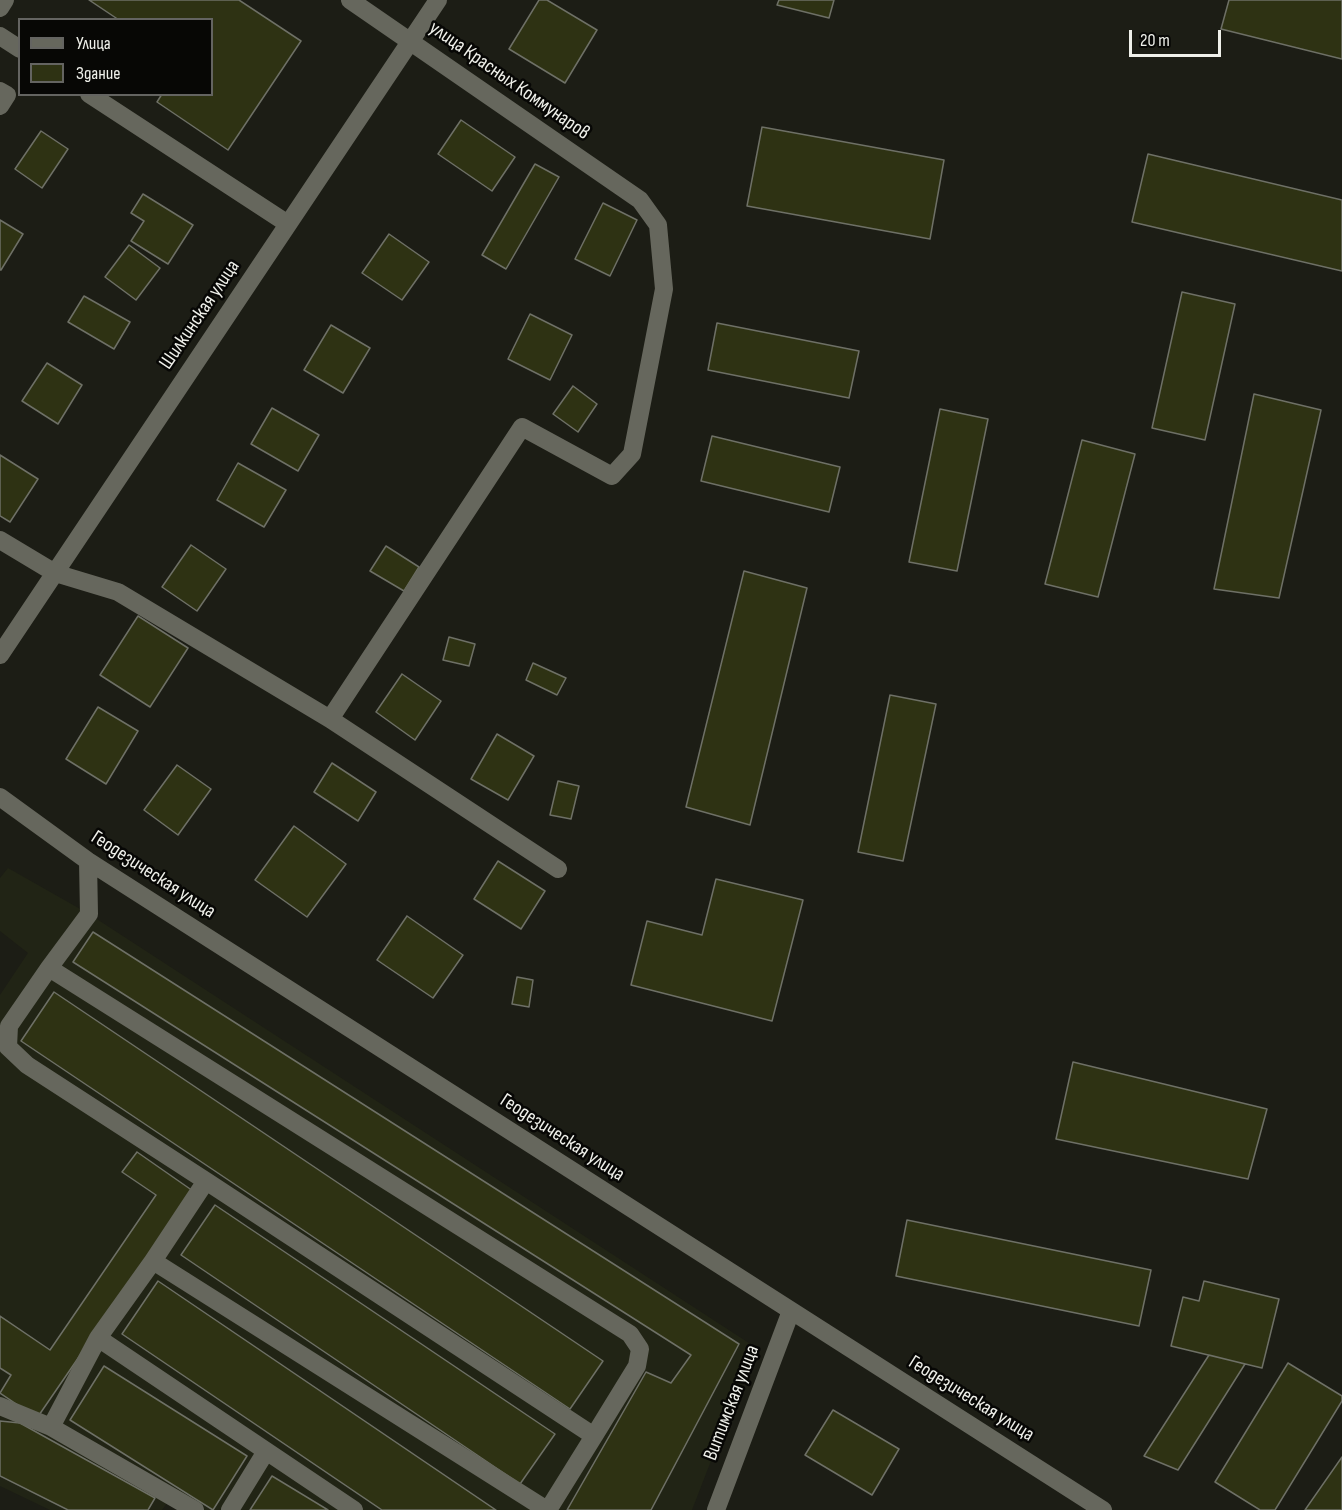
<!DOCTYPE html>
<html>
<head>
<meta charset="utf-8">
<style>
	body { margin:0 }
	#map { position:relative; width:1342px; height:1510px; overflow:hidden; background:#1c1d15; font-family:"Sofia Sans Condensed",sans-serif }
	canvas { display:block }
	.legend { position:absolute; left:18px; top:18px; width:195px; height:78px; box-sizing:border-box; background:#070705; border:2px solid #646461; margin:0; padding:8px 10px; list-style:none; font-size:18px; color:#eff0ea }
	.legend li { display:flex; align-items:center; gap:12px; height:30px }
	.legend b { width:30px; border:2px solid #646461 }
	.scale { position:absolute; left:1129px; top:30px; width:92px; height:27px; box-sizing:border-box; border:3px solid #eff0ea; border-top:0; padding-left:8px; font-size:18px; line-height:21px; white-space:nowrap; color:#eff0ea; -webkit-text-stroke:4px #070705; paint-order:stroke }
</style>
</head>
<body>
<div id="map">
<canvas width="1342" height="1510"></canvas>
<ul class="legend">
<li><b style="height:8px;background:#66675d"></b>Улица</li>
<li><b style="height:16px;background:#2e3213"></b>Здание</li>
</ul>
<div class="scale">20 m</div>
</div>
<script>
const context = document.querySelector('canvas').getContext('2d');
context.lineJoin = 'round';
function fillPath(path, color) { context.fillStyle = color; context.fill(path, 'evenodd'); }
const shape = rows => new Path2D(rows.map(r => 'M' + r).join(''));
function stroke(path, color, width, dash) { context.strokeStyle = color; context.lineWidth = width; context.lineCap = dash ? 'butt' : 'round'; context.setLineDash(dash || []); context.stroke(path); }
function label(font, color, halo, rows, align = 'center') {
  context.font = font + ' "Sofia Sans Condensed",sans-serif'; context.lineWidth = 5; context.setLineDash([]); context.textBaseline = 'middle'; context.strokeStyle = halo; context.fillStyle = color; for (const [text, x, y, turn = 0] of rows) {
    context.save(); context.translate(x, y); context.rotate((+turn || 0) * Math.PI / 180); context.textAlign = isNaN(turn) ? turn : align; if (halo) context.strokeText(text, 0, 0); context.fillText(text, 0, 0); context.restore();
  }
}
fillPath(shape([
	[8,868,89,914,755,1347,692,1510,179,1510,167,1503,162,1510,50,1510,0,1486,0,995,28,953,0,931,0,878]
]), '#212415');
const building = shape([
	[89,0,239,0,301,41,228,150,157,102,162,94,212,94,212,20,119,20,89,0],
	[539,0,547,0,597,30,565,83,509,49,539,0],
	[779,0,834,0,829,18,777,5,779,0],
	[1229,0,1342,0,1342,59,1221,29,1229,0],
	[461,120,515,157,492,191,438,154,461,120],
	[762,127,944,160,930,239,747,206,762,127],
	[41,131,68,149,42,188,15,169,41,131],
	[1148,154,1342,200,1342,271,1132,222,1148,154],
	[535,164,559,177,506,269,482,255,535,164],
	[143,194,193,225,168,264,131,241,144,221,131,213,143,194],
	[603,203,637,220,610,276,575,259,603,203],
	[0,220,23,234,1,270,0,270,0,220],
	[389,234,429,262,402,300,362,273,389,234],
	[129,245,160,268,136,300,105,277,129,245],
	[1182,292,1235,304,1205,440,1152,428,1182,292],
	[84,296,130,322,114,349,68,322,84,296],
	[530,314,572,335,550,380,508,359,530,314],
	[717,323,859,351,849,398,708,370,717,323],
	[331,325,370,348,343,393,304,370,331,325],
	[47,363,82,385,58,424,22,401,47,363],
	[573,386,597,404,578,432,553,414,573,386],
	[1254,394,1321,410,1279,598,1214,589,1254,394],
	[272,408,319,435,298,471,251,444,272,408],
	[940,409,988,419,957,571,909,562,940,409],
	[712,436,840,467,829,512,701,481,712,436],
	[1082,440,1135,454,1098,597,1045,584,1082,440],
	[0,455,38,479,10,522,0,516,0,455],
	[238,463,286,490,264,527,217,500,238,463],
	[191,545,226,569,197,611,162,587,191,545],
	[386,546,419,567,404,591,370,571,386,546],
	[744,571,807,588,750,825,686,807,744,571],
	[138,616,188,648,150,707,100,675,138,616],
	[449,637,475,644,469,666,443,660,449,637],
	[533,663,566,678,557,695,526,680,533,663],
	[402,674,441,701,415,740,376,712,402,674],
	[890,695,936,704,903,861,858,852,890,695],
	[98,707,138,731,106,784,66,759,98,707],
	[497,734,534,756,508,800,471,779,497,734],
	[332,763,376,792,358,821,314,792,332,763],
	[177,765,211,789,178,835,144,810,177,765],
	[558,781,579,786,571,819,550,815,558,781],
	[294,826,346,864,307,917,255,880,294,826],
	[498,861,545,891,521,929,474,899,498,861],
	[716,879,803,900,772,1021,631,985,647,921,702,935,716,879],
	[407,916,463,955,433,998,377,960,407,916],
	[93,932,739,1344,651,1510,567,1510,646,1372,671,1383,691,1355,73,962,93,932],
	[517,977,533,980,529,1007,512,1004,517,977],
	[54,992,603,1361,570,1409,21,1041,54,992],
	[1073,1062,1267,1109,1248,1179,1056,1139,1073,1062],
	[137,1152,193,1191,37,1418,0,1393,11,1375,0,1368,0,1316,50,1350,156,1195,122,1172,137,1152],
	[215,1205,555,1434,520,1484,181,1255,215,1205],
	[907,1220,1151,1270,1139,1326,896,1276,907,1220],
	[158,1281,496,1510,382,1510,122,1334,158,1281],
	[1204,1281,1279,1299,1262,1368,1171,1346,1183,1297,1199,1301,1204,1281],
	[1209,1355,1245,1364,1178,1470,1144,1456,1209,1355],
	[1288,1363,1342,1396,1342,1401,1275,1510,1260,1510,1215,1482,1288,1363],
	[104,1366,247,1456,213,1510,70,1420,104,1366],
	[833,1410,899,1449,872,1495,805,1455,833,1410],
	[0,1421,20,1423,155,1498,148,1510,68,1510,0,1476,0,1421],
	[1342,1457,1342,1510,1305,1510,1342,1457],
	[272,1476,328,1510,250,1510,272,1476]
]);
fillPath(building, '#2e3213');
stroke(building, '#6e7066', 1.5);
stroke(shape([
	[0,8,5,0],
	[0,36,20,49],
	[0,91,7,95,0,106],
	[89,94,288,224],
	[0,540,55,573,118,592,330,719,558,869],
	[0,655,438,0],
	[330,719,522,427,612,476,632,454,664,289,658,225,640,200,350,0],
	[0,797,88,861,1103,1510],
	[88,861,89,914,49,968,630,1334,640,1349,637,1366,594,1436,206,1181,153,1261,547,1510],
	[49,968,9,1026,8,1047,27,1065,206,1181],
	[98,1338,153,1261],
	[0,1406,51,1427,98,1338,354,1510],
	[51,1427,195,1510],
	[230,1510,265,1453],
	[548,1510,594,1436],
	[716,1510,791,1311]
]), '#66675d', 18);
label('20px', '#eff0ea', '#070705', [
	["улица Красных Коммунаров",509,81,35],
	["Шилкинская улица",200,315,-56],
	["Геодезическая улица",153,875,33],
	["Геодезическая улица",562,1138,33],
	["Геодезическая улица",971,1399,32],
	["Витимская улица",732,1403,-69]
]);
</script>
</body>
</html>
